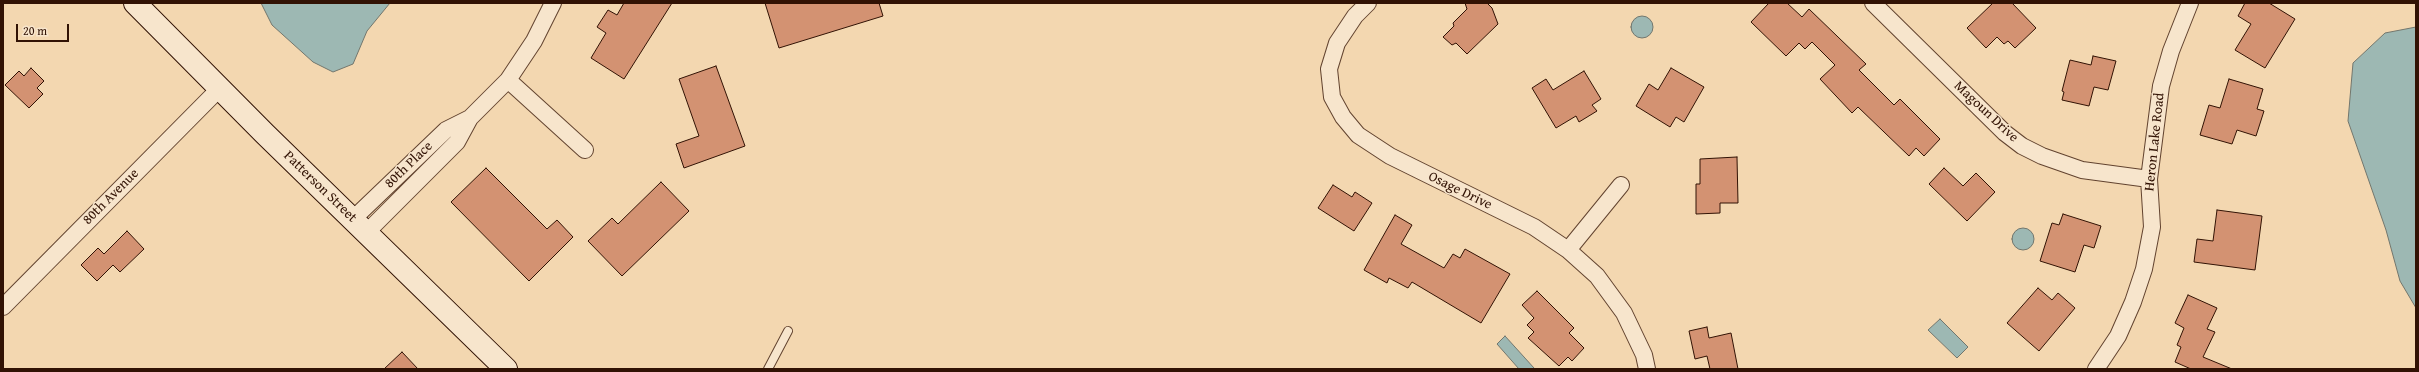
<!DOCTYPE html>
<html>
<head>
<meta charset="utf-8">
<style>
	body { margin:0 }
	#map { position:relative; width:2419px; height:372px; overflow:hidden; background:#f3d7b0; font-family:"Gentium Book Plus",serif }
	canvas { display:block }
	.frame { position:absolute; inset:0; border:4px solid #311204; pointer-events:none }
	.scale { position:absolute; left:16px; top:24px; width:53px; height:18px; box-sizing:border-box; border:2px solid #311204; border-top:0; padding-left:5px; font-size:12px; line-height:14px; white-space:nowrap; color:#311204; -webkit-text-stroke:3px #f7e5cc; paint-order:stroke }
</style>
</head>
<body>
<div id="map">
<canvas width="2419" height="372"></canvas>
<div class="frame"></div>
<div class="scale">20 m</div>
</div>
<script>
const context = document.querySelector('canvas').getContext('2d');
context.lineJoin = 'round';
function fillPath(path, color) { context.fillStyle = color; context.fill(path, 'evenodd'); }
const shape = rows => new Path2D(rows.map(r => 'M' + r).join(''));
function stroke(path, color, width, dash) { context.strokeStyle = color; context.lineWidth = width; context.lineCap = dash ? 'butt' : 'round'; context.setLineDash(dash || []); context.stroke(path); }
function label(font, color, halo, rows, align = 'center') {
  context.font = font + ' "Gentium Book Plus",serif'; context.lineWidth = 3; context.setLineDash([]); context.textBaseline = 'middle'; context.strokeStyle = halo; context.fillStyle = color; for (const [text, x, y, turn = 0] of rows) {
    context.save(); context.translate(x, y); context.rotate((+turn || 0) * Math.PI / 180); context.textAlign = isNaN(turn) ? turn : align; if (halo) context.strokeText(text, 0, 0); context.fillText(text, 0, 0); context.restore();
  }
}
const water = shape([
	[261,3,390,3,367,31,353,64,333,72,313,62,272,25,261,3],
	'1631 27a11 11 0 1 1 22 0a11 11 0 1 1-22 0Z',
	[2416,27,2416,308,2400,281,2386,230,2348,121,2353,63,2385,33,2416,27],
	'2012 239a11 11 0 1 1 22 0a11 11 0 1 1-22 0Z',
	[1940,319,1968,347,1957,358,1928,330,1940,319],
	[1505,336,1534,368,1533,369,1519,369,1497,344,1505,336]
]);
fillPath(water, '#9db8b3');
stroke(water, '#72766d', 1);
const building = shape([
	[624,3,672,3,624,79,591,58,606,33,597,27,608,10,617,15,624,3],
	[765,3,879,3,883,16,779,48,765,3],
	[1465,3,1487,3,1492,8,1498,24,1467,54,1456,43,1452,45,1443,37,1454,26,1453,23,1467,9,1465,3],
	[1769,3,1787,3,1802,17,1809,9,1866,64,1859,70,1894,105,1900,99,1940,139,1924,156,1916,148,1909,156,1858,107,1852,113,1820,79,1835,65,1812,42,1805,49,1799,43,1786,56,1751,22,1769,3],
	[1993,3,2012,3,2036,28,2015,48,2008,41,2004,44,1997,37,1986,48,1967,28,1993,3],
	[2245,3,2269,3,2295,19,2265,68,2235,50,2251,24,2238,16,2245,3],
	[2093,56,2116,61,2108,90,2094,87,2089,106,2062,100,2064,92,2062,91,2070,60,2091,65,2093,56],
	[716,66,745,146,684,168,676,144,699,136,679,79,716,66],
	[31,68,44,81,37,88,43,94,29,108,5,85,19,71,24,76,31,68],
	[1671,68,1704,87,1684,122,1676,117,1670,127,1636,106,1649,84,1658,90,1671,68],
	[1584,71,1601,99,1592,105,1597,111,1579,122,1576,116,1556,128,1532,88,1546,79,1553,90,1584,71],
	[2229,79,2263,89,2257,109,2264,111,2256,136,2237,130,2232,144,2200,135,2209,105,2220,108,2229,79],
	[1737,157,1738,203,1720,203,1720,213,1696,214,1696,184,1700,184,1700,159,1737,157],
	[486,168,547,229,557,220,573,237,529,281,451,202,486,168],
	[1944,168,1963,186,1976,173,1995,192,1967,221,1929,184,1944,168],
	[661,182,689,211,622,276,588,241,612,218,618,224,661,182],
	[1333,185,1352,197,1355,192,1372,203,1354,231,1318,208,1333,185],
	[2217,210,2262,216,2255,270,2194,262,2197,239,2213,241,2217,210],
	[2063,214,2101,226,2094,248,2084,245,2075,272,2040,261,2052,223,2059,225,2063,214],
	[1395,215,1412,225,1401,244,1444,268,1453,254,1460,258,1465,249,1510,274,1481,323,1412,282,1408,288,1389,278,1387,283,1364,270,1395,215],
	[127,231,144,249,120,272,113,265,97,281,81,265,98,248,104,254,127,231],
	[2038,288,2052,300,2058,293,2075,308,2039,351,2007,323,2038,288],
	[1537,291,1574,328,1569,333,1584,348,1572,361,1568,357,1559,366,1528,338,1534,332,1527,325,1534,318,1522,305,1537,291],
	[2188,295,2217,308,2207,329,2215,332,2203,357,2232,369,2191,369,2175,362,2181,347,2177,345,2184,328,2175,323,2188,295],
	[1707,327,1709,338,1731,333,1738,369,1710,369,1707,356,1695,359,1689,331,1707,327],
	[402,352,418,369,384,369,402,352]
]);
fillPath(building, '#d39272');
stroke(building, '#311204', 1);
const lane = shape([
	[768,369,788,331]
]);
const street = shape([
	[1368,3,1355,16,1337,43,1329,69,1332,97,1343,117,1358,135,1390,156,1534,227,1568,250,1597,276,1624,313,1644,355,1647,369],
	[1873,3,2005,133,2022,146,2042,156,2082,170,2149,179],
	[508,80,585,150],
	[353,219,446,130,470,118],
	[367,232,457,142,470,118,508,80,534,41,553,3],
	[1568,250,1621,185],
	[3,307,220,88],
	[2096,369,2118,336,2133,302,2144,269,2152,227,2149,179,2161,86,2171,51,2190,3]
]);
const secondary = shape([
	[135,3,265,134,506,369]
]);
stroke(lane, '#62432f', 10);
stroke(street, '#62432f', 18);
stroke(secondary, '#311204', 24);
stroke(lane, '#f7e5cc', 8);
stroke(street, '#f7e5cc', 16);
stroke(secondary, '#f7e5cc', 22);
label('14px', '#311204', '#f7e5cc', [
	["Magoun Drive",1986,112,43],
	["Heron Lake Road",2155,142,-84],
	["80th Place",409,165,-44],
	["Patterson Street",320,187,44],
	["Osage Drive",1460,191,26],
	["80th Avenue",111,197,-45]
]);
</script>
</body>
</html>
